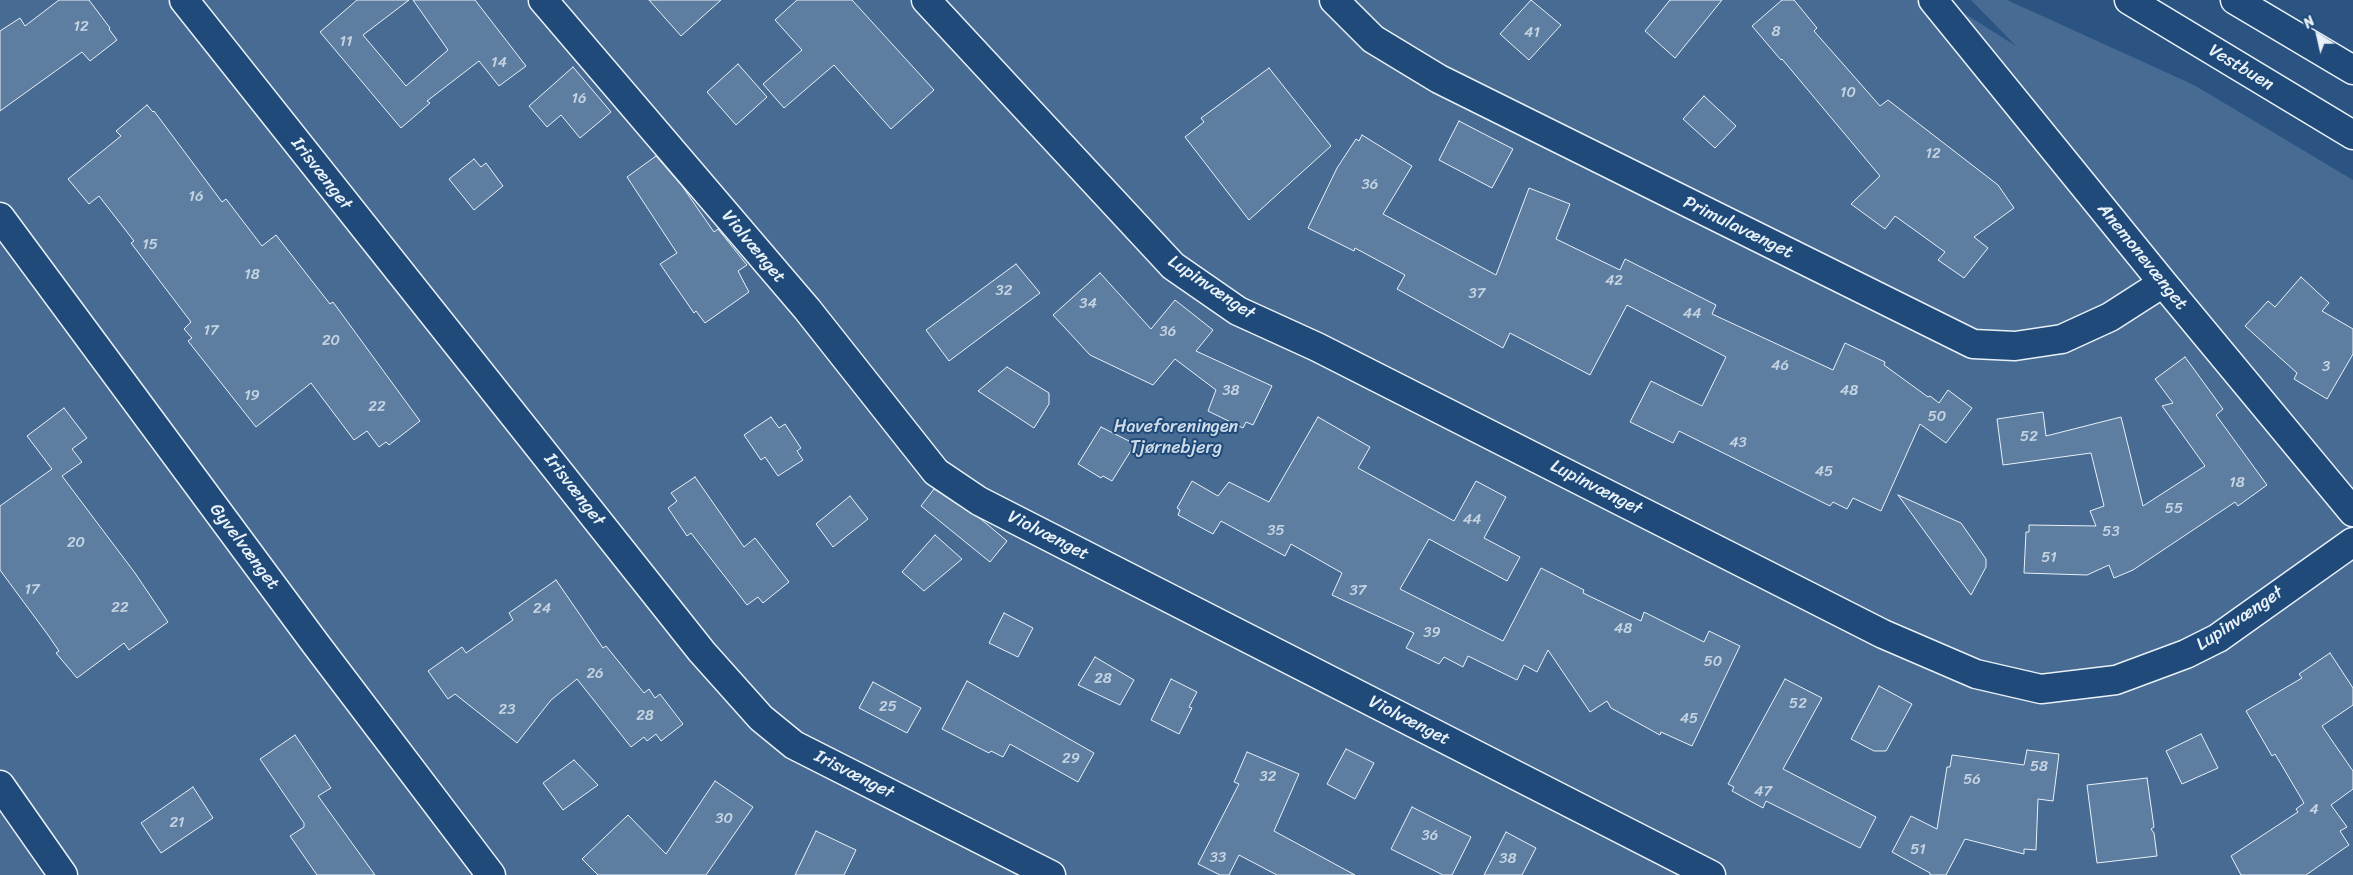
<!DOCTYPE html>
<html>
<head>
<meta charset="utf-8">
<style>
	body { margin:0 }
	#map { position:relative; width:2353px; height:875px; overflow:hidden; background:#2b5482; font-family:Sriracha,sans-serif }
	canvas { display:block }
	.north { position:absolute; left:2293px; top:10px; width:50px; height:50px; -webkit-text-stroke:4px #1f4a7a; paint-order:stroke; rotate:325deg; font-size:14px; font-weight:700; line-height:20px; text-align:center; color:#e8f1f8 }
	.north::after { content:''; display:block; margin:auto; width:18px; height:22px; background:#e8f1f8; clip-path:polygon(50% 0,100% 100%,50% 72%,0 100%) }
</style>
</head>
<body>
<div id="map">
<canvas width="2353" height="875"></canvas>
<div class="north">N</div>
</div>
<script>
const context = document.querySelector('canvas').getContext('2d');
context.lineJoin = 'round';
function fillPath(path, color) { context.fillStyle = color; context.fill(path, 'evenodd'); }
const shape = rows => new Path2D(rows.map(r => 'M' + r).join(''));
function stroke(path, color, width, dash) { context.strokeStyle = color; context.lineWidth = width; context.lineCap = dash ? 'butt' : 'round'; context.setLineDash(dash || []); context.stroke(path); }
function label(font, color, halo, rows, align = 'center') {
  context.font = font + ' Sriracha,sans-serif'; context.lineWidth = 4; context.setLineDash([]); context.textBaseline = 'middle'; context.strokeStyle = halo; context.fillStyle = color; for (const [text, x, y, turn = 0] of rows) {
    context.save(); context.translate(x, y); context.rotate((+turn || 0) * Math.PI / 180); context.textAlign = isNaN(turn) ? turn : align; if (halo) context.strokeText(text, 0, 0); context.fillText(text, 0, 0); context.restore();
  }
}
fillPath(shape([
	[0,0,1943,0,2016,46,1971,0,2007,0,2194,85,2353,180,2353,875,0,875]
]), '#476b93');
const building = shape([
	[59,0,89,0,110,28,109,29,117,40,90,61,82,52,0,111,0,31,20,18,25,26,59,0],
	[357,0,409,0,363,35,406,86,448,50,413,0,475,0,526,66,499,86,479,61,427,101,430,103,401,128,320,32,357,0],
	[649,0,721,0,681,36,649,0],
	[797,0,852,0,934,90,891,129,834,65,784,108,763,84,802,50,775,20,797,0],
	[1531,0,1561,25,1529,60,1500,34,1531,0],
	[1670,0,1722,0,1675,58,1645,31,1670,0],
	[1782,0,1794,0,1817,28,1814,31,1880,106,1888,100,1998,185,2014,208,1974,237,1988,248,1964,278,1938,260,1945,252,1895,216,1885,229,1851,204,1880,176,1782,59,1781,60,1752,26,1782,0],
	[738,64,767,97,736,125,707,92,738,64],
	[573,67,611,112,580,138,561,115,547,127,529,106,573,67],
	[1269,68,1331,146,1249,220,1185,137,1204,122,1201,118,1269,68],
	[1704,96,1736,126,1715,148,1683,119,1704,96],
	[147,105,153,112,154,111,222,202,226,199,262,246,276,235,330,304,333,302,420,421,389,445,386,442,379,447,367,431,354,440,311,383,256,427,188,341,192,338,184,329,191,322,131,243,134,241,99,196,89,204,68,179,121,136,116,131,147,105],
	[1459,121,1513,149,1492,188,1439,160,1459,121],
	[1362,135,1412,166,1383,214,1496,275,1529,188,1570,204,1556,239,1620,270,1625,259,1716,305,1712,314,1833,370,1845,343,1885,362,1884,365,1928,397,1930,396,1939,403,1948,390,1972,408,1946,443,1920,424,1881,511,1853,498,1847,509,1833,502,1830,506,1679,431,1673,443,1630,422,1651,381,1702,406,1726,357,1627,305,1590,375,1510,333,1503,348,1397,289,1405,275,1355,248,1354,251,1308,228,1337,168,1356,139,1359,141,1362,135],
	[656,156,682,186,714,232,718,229,747,265,738,271,749,292,705,323,696,311,694,313,660,264,677,253,627,177,656,156],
	[474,159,481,167,486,163,503,186,474,210,449,179,474,159],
	[1016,264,1040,293,949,361,926,330,1016,264],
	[1100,273,1151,329,1175,300,1213,330,1196,351,1272,386,1253,425,1246,422,1243,428,1208,411,1216,390,1175,359,1153,385,1090,355,1053,315,1100,273],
	[2301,277,2329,303,2322,311,2353,329,2353,354,2327,399,2294,379,2297,373,2245,326,2268,301,2275,307,2301,277],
	[2185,357,2223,409,2216,415,2267,485,2238,506,2235,502,2133,570,2114,578,2109,565,2087,575,2024,573,2026,532,2029,532,2029,525,2096,526,2090,511,2104,506,2091,453,2003,465,1997,419,2043,412,2046,436,2121,417,2143,506,2205,466,2162,406,2173,403,2155,379,2185,357],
	[1007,367,1049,393,1049,404,1034,428,978,391,1007,367],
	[64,408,87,438,72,449,82,462,62,476,135,573,168,622,129,650,124,643,77,678,56,653,59,651,48,635,0,570,0,506,52,469,27,436,64,408],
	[771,417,779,428,785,424,801,448,797,451,803,460,778,476,765,457,761,460,744,435,771,417],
	[1318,417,1370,447,1358,468,1454,521,1476,481,1506,497,1484,538,1520,557,1507,581,1429,539,1400,589,1503,641,1541,568,1584,590,1583,593,1641,621,1644,612,1704,642,1709,631,1740,646,1692,746,1661,732,1660,735,1611,708,1607,701,1590,712,1548,650,1537,672,1524,665,1517,680,1468,656,1463,667,1444,657,1439,664,1406,648,1414,633,1332,595,1342,573,1291,544,1285,556,1221,521,1213,534,1178,515,1180,510,1177,508,1192,481,1218,496,1229,482,1269,502,1318,417],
	[1101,427,1135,444,1112,481,1103,476,1101,478,1078,464,1101,427],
	[695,477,744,547,755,538,789,582,763,603,758,597,747,605,691,533,687,536,668,508,677,501,671,493,695,477],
	[934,489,982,520,1007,541,990,562,921,506,934,489],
	[1898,495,1961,523,1986,559,1986,567,1971,595,1898,495],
	[850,496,868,519,833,547,816,524,850,496],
	[935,535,962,559,924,591,902,572,935,535],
	[556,580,603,648,606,646,644,693,649,689,655,698,660,694,683,724,661,741,656,734,647,741,644,737,631,747,577,679,551,700,517,743,455,694,448,699,428,671,462,647,466,653,513,620,509,613,556,580],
	[1004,613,1033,628,1018,657,989,643,1004,613],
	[2330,653,2353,688,2353,705,2322,726,2353,771,2353,789,2331,805,2347,827,2340,831,2349,845,2306,875,2241,875,2231,856,2298,812,2296,809,2304,803,2275,754,2272,756,2246,711,2302,678,2299,674,2330,653],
	[1095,657,1134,680,1120,705,1078,685,1095,657],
	[1171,679,1197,692,1189,707,1192,708,1179,734,1151,720,1171,679],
	[1785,679,1822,698,1783,769,1876,817,1860,848,1766,801,1763,808,1732,791,1734,787,1728,784,1785,679],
	[967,681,1094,753,1078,782,1010,744,1003,757,991,751,989,753,942,729,967,681],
	[873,682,921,708,907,733,859,708,873,682],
	[1879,686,1912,704,1886,751,1874,751,1851,739,1879,686],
	[2201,734,2218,768,2182,784,2166,751,2201,734],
	[295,735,331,788,318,796,375,875,317,875,290,836,304,827,304,823,260,759,295,735],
	[1346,749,1374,763,1355,799,1327,784,1346,749],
	[2027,750,2059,754,2053,801,2038,799,2036,850,2024,849,2024,854,1965,839,1946,875,1930,875,1930,873,1892,852,1911,816,1937,829,1947,767,1950,767,1952,755,2024,765,2027,750],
	[1247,752,1299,774,1274,831,1355,875,1277,875,1239,855,1229,875,1220,875,1198,864,1239,784,1234,782,1247,752],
	[574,760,598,785,563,810,543,783,574,760],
	[2147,778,2154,827,2151,829,2154,833,2157,856,2097,863,2087,785,2147,778],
	[715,781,753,807,706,875,598,875,582,859,628,815,666,854,715,781],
	[193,787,213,818,161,853,141,823,193,787],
	[1412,807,1471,837,1452,875,1443,875,1391,849,1412,807],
	[816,831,856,850,844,875,795,875,816,831],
	[1506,832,1536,848,1522,875,1484,875,1506,832]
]);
fillPath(building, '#5d7da1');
stroke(building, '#e8f1f8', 1);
const minor = shape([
	[184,0,702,652,761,718,794,745,1051,875],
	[543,0,807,309,936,472,979,501,1711,875],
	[926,0,1173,266,1238,311,1317,347,1883,634,1976,674,2041,689,2116,680,2186,654,2218,638,2353,542],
	[1334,0,1373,39,1439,79,1973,344,2015,346,2062,339,2110,317,2163,283],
	[1933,0,2163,283,2353,512],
	[2129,0,2353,135],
	[2235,0,2353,70],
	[0,217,315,643,491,875],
	[0,785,63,875]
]);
stroke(minor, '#e8f1f8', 31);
stroke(minor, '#1f4a7a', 28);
label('15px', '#c5d4e2', null, [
	["12",81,27],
	["8",1776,32],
	["41",1532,33],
	["11",346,42],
	["14",499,63],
	["10",1848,93],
	["16",579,99],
	["12",1933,154],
	["36",1370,185],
	["16",196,197],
	["15",150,245],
	["18",252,275],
	["42",1614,281],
	["32",1004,291],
	["37",1477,294],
	["34",1088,304],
	["44",1692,314],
	["17",211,331],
	["36",1168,332],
	["20",331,341],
	["46",1780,366],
	["3",2326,367],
	["38",1231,391],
	["48",1849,391],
	["19",252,396],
	["22",377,407],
	["50",1937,417],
	["52",2029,437],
	["43",1738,443],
	["45",1824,472],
	["18",2237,483],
	["55",2174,509],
	["44",1472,520],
	["35",1276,531],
	["53",2111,532],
	["20",76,543],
	["51",2049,558],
	["17",32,590],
	["37",1358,591],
	["22",120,608],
	["24",542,609],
	["48",1623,629],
	["39",1432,633],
	["50",1713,662],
	["26",595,674],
	["28",1103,679],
	["52",1798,704],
	["25",888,707],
	["23",507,710],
	["28",645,716],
	["45",1689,719],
	["29",1071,759],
	["58",2039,767],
	["32",1268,777],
	["56",1972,780],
	["47",1763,792],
	["4",2314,810],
	["30",724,819],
	["21",177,823],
	["36",1430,836],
	["51",1918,850],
	["33",1218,858],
	["38",1508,859]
]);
label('18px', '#e8f1f8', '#1f4a7a', [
	["Vestbuen",2241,68,31],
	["Irisvænget",321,174,52],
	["Primulavænget",1738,228,26],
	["Violvænget",753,247,50],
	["Anemonevænget",2142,257,51],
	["Lupinvænget",1211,288,34],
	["Lupinvænget",1596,488,27],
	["Irisvænget",574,490,52],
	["Violvænget",1048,536,27],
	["Gyvelvænget",244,547,53],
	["Lupinvænget",2240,619,-34],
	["Violvænget",1409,721,27],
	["Irisvænget",854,775,27]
]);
label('18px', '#d0dde9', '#1f4a7a', [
	["Haveforeningen",1176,427],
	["Tjørnebjerg",1176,448]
]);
</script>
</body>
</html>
